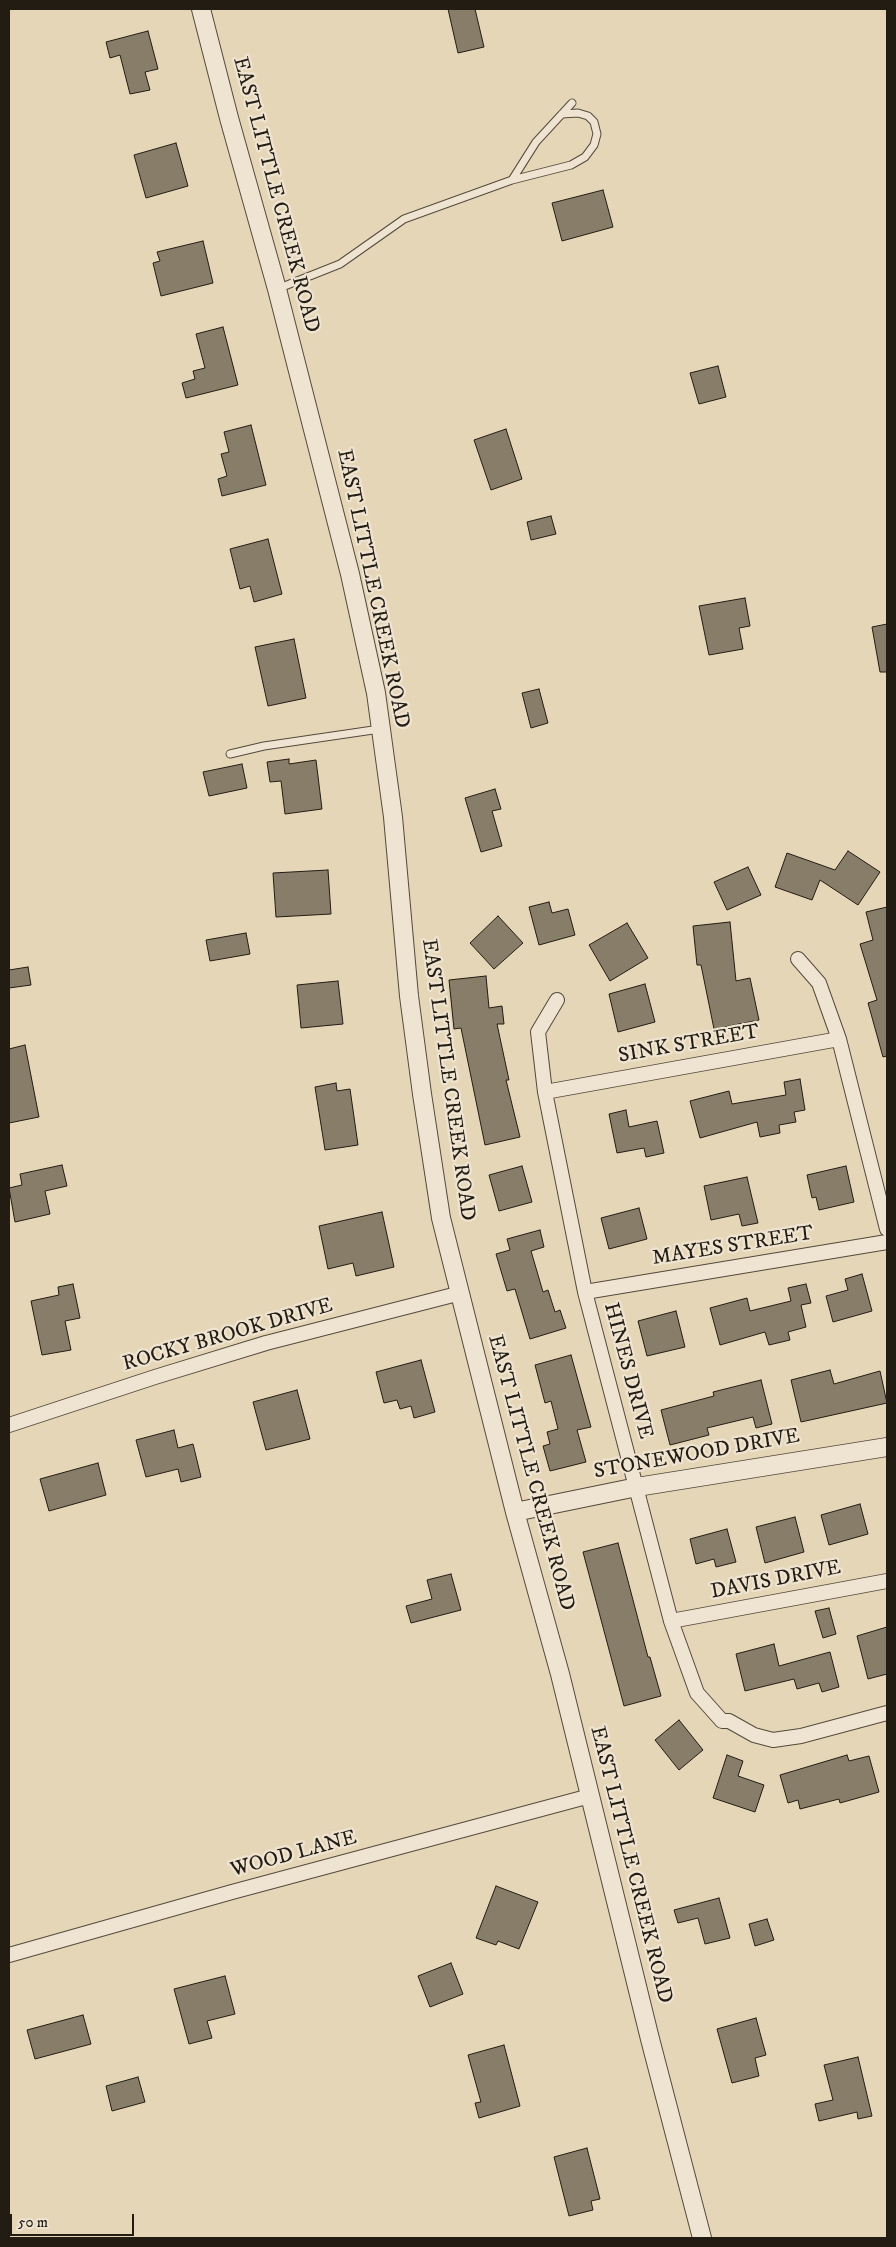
<!DOCTYPE html>
<html>
<head>
<meta charset="utf-8">
<style>
	body { margin:0 }
	#map { position:relative; width:896px; height:2247px; overflow:hidden; background:#e6d6b8; font-family:"IM FELL DW Pica",serif }
	canvas { display:block }
	.frame { position:absolute; inset:0; border:10px solid #231c13; pointer-events:none }
	.scale { position:absolute; left:10px; top:2214px; width:124px; height:22px; box-sizing:border-box; border:2px solid #231c13; border-top:0; padding-left:6px; font-size:15px; line-height:18px; white-space:nowrap; color:#231c13; -webkit-text-stroke:4px #efe4d1; paint-order:stroke }
</style>
</head>
<body>
<div id="map">
<canvas width="896" height="2247"></canvas>
<div class="frame"></div>
<div class="scale">50 m</div>
</div>
<script>
const context = document.querySelector('canvas').getContext('2d');
context.lineJoin = 'round';
function fillPath(path, color) { context.fillStyle = color; context.fill(path, 'evenodd'); }
const shape = rows => new Path2D(rows.map(r => 'M' + r).join(''));
function stroke(path, color, width, dash) { context.strokeStyle = color; context.lineWidth = width; context.lineCap = dash ? 'butt' : 'round'; context.setLineDash(dash || []); context.stroke(path); }
function label(font, color, halo, rows, align = 'center') {
  context.font = font + ' "IM FELL DW Pica",serif'; context.lineWidth = 4.5; context.setLineDash([]); context.textBaseline = 'middle'; context.strokeStyle = halo; context.fillStyle = color; for (const [text, x, y, turn = 0] of rows) {
    context.save(); context.translate(x, y); context.rotate((+turn || 0) * Math.PI / 180); context.textAlign = isNaN(turn) ? turn : align; if (halo) context.strokeText(text, 0, 0); context.fillText(text, 0, 0); context.restore();
  }
}
const building = shape([
	[448,9,475,9,484,47,458,53,448,9],
	[148,31,158,69,145,72,150,90,130,94,120,55,110,58,106,42,148,31],
	[176,143,188,186,146,198,134,155,176,143],
	[603,190,613,227,562,241,552,203,603,190],
	[203,241,213,283,161,296,153,263,160,261,157,252,203,241],
	[223,327,238,385,186,398,182,383,195,379,193,371,205,368,196,334,223,327],
	[718,366,726,397,699,404,690,373,718,366],
	[251,425,266,485,222,496,218,479,227,476,221,454,229,452,224,432,251,425],
	[506,429,522,479,491,490,474,440,506,429],
	[551,516,556,534,531,540,527,522,551,516],
	[268,539,282,594,254,602,250,586,240,589,230,549,268,539],
	[745,598,750,626,739,628,743,649,709,655,699,606,745,598],
	[887,624,887,672,880,672,872,627,887,624],
	[294,639,306,698,268,706,255,647,294,639],
	[539,689,548,723,531,728,522,693,539,689],
	[289,759,289,764,316,760,322,809,285,814,281,781,270,782,267,762,289,759],
	[242,764,247,788,209,796,203,772,242,764],
	[495,789,501,809,492,811,502,846,481,852,465,798,495,789],
	[848,851,880,872,858,905,820,880,812,900,775,887,787,853,835,870,848,851],
	[748,867,761,895,727,910,714,882,748,867],
	[328,870,331,914,276,917,273,873,328,870],
	[549,902,552,913,568,909,575,935,539,945,529,907,549,902],
	[887,907,887,1056,883,1057,868,1003,877,1000,860,944,873,940,866,912,887,907],
	[498,916,523,943,494,969,470,943,498,916],
	[730,922,736,981,750,978,759,1020,714,1029,701,965,697,965,693,926,730,922],
	[627,923,648,958,610,981,589,945,627,923],
	[246,933,250,954,210,961,206,940,246,933],
	[28,967,31,985,9,988,9,970,28,967],
	[486,976,489,1008,502,1006,504,1024,497,1024,509,1080,506,1080,520,1137,485,1145,461,1028,454,1029,449,980,486,976],
	[338,981,343,1024,301,1028,297,985,338,981],
	[645,984,655,1022,618,1032,609,994,645,984],
	[25,1045,39,1117,9,1123,9,1049,25,1045],
	[800,1079,805,1110,794,1112,796,1122,779,1125,780,1133,760,1137,757,1122,700,1138,690,1101,729,1091,732,1104,786,1095,784,1082,800,1079],
	[336,1083,337,1091,350,1089,358,1145,325,1150,315,1087,336,1083],
	[626,1110,629,1127,657,1121,664,1153,646,1157,644,1148,617,1153,609,1114,626,1110],
	[62,1165,67,1186,45,1191,50,1214,15,1222,9,1188,22,1185,20,1174,62,1165],
	[522,1166,532,1202,499,1211,489,1175,522,1166],
	[846,1166,854,1202,819,1210,816,1197,812,1198,807,1175,846,1166],
	[747,1177,758,1223,742,1226,739,1214,711,1220,704,1186,747,1177],
	[639,1208,647,1239,609,1249,601,1218,639,1208],
	[382,1212,394,1267,356,1276,353,1263,328,1269,319,1226,382,1212],
	[540,1230,544,1247,531,1251,543,1292,548,1290,555,1312,560,1310,566,1328,530,1339,515,1289,507,1291,496,1254,510,1250,507,1239,540,1230],
	[862,1274,872,1311,833,1322,826,1296,848,1290,845,1279,862,1274],
	[73,1284,80,1318,65,1321,71,1350,42,1355,31,1301,59,1295,58,1287,73,1284],
	[806,1284,811,1303,801,1305,806,1327,788,1332,790,1340,769,1345,765,1332,720,1345,710,1308,747,1298,750,1311,791,1301,788,1288,806,1284],
	[676,1311,685,1347,647,1356,638,1321,676,1311],
	[571,1355,591,1427,577,1430,586,1462,550,1471,543,1446,550,1444,547,1432,558,1429,551,1401,545,1403,535,1365,571,1355],
	[421,1360,435,1412,414,1418,411,1406,400,1409,397,1400,384,1403,376,1372,421,1360],
	[830,1370,834,1384,880,1371,887,1403,801,1422,791,1380,830,1370],
	[761,1380,772,1424,756,1428,753,1417,707,1428,709,1435,670,1445,661,1410,714,1396,713,1392,761,1380],
	[297,1390,310,1439,266,1450,253,1402,297,1390],
	[174,1430,178,1448,193,1444,201,1477,181,1482,178,1469,146,1477,136,1440,174,1430],
	[98,1463,106,1495,49,1511,40,1479,98,1463],
	[860,1504,868,1534,829,1545,821,1515,860,1504],
	[795,1517,804,1552,765,1563,756,1527,795,1517],
	[727,1529,736,1562,716,1567,714,1559,696,1564,690,1539,727,1529],
	[618,1543,648,1657,650,1657,661,1696,624,1706,583,1552,618,1543],
	[451,1574,461,1610,411,1623,406,1606,432,1599,427,1580,451,1574],
	[829,1608,836,1634,823,1638,815,1611,829,1608],
	[887,1627,887,1674,868,1679,857,1636,887,1627],
	[774,1644,779,1666,830,1652,839,1687,822,1692,819,1683,797,1689,794,1679,745,1691,736,1654,774,1644],
	[679,1720,703,1750,679,1770,655,1740,679,1720],
	[727,1755,743,1761,738,1776,764,1785,755,1812,713,1798,727,1755],
	[847,1755,849,1761,869,1756,879,1792,840,1803,839,1799,800,1809,798,1800,788,1803,780,1775,847,1755],
	[496,1886,538,1902,519,1949,498,1941,496,1945,476,1938,496,1886],
	[719,1898,730,1938,705,1944,698,1918,678,1923,674,1910,719,1898],
	[767,1919,774,1940,755,1946,749,1924,767,1919],
	[451,1963,463,1994,430,2007,418,1976,451,1963],
	[225,1976,235,2014,207,2021,212,2038,189,2044,174,1989,225,1976],
	[83,2015,91,2044,35,2059,27,2030,83,2015],
	[756,2018,766,2055,755,2058,759,2076,732,2083,717,2029,756,2018],
	[504,2045,520,2106,479,2118,475,2103,481,2102,468,2055,504,2045],
	[858,2057,872,2116,858,2119,857,2112,819,2121,815,2104,833,2100,824,2065,858,2057],
	[138,2077,145,2102,112,2111,106,2086,138,2077],
	[587,2148,600,2199,591,2201,593,2210,569,2216,554,2157,587,2148]
]);
fillPath(building, '#887d69');
stroke(building, '#231c13', 1);
const service = shape([
	[512,180,536,142,572,103],
	[277,289,340,264,404,219,512,180,571,165,585,157,594,145,597,134,594,122,588,116,578,113,562,114],
	[230,754,264,746,380,729]
]);
const minor = shape([
	[798,959,819,983,839,1039,887,1229],
	[557,1000,538,1032,545,1092,585,1292,671,1621,697,1693,722,1721,729,1721,754,1735,773,1740,801,1736,887,1713],
	[545,1092,839,1039],
	[585,1292,887,1242],
	[9,1425,155,1377,266,1343,461,1293],
	[671,1621,887,1581],
	[9,1955,232,1892,590,1796]
]);
const tertiary = shape([
	[201,9,229,118,277,289,350,574,376,693,393,817,409,996,422,1094,441,1218,515,1512,560,1674,650,2039,702,2238],
	[515,1512,637,1487,887,1447]
]);
stroke(service, '#544a3c', 9);
stroke(minor, '#544a3c', 16);
stroke(tertiary, '#544a3c', 20);
stroke(service, '#efe4d1', 7);
stroke(minor, '#efe4d1', 14);
stroke(tertiary, '#efe4d1', 18);
label('21px', '#231c13', '#efe4d1', [
	["EAST LITTLE CREEK ROAD",275,195,75],
	["EAST LITTLE CREEK ROAD",372,589,78],
	["SINK STREET",689,1045,-10],
	["EAST LITTLE CREEK ROAD",447,1080,82],
	["MAYES STREET",733,1247,-9],
	["ROCKY BROOK DRIVE",228,1336,-16],
	["HINES DRIVE",627,1371,75],
	["STONEWOOD DRIVE",697,1455,-10],
	["EAST LITTLE CREEK ROAD",530,1473,75],
	["DAVIS DRIVE",776,1581,-11],
	["WOOD LANE",294,1855,-15],
	["EAST LITTLE CREEK ROAD",630,1865,76]
]);
</script>
</body>
</html>
